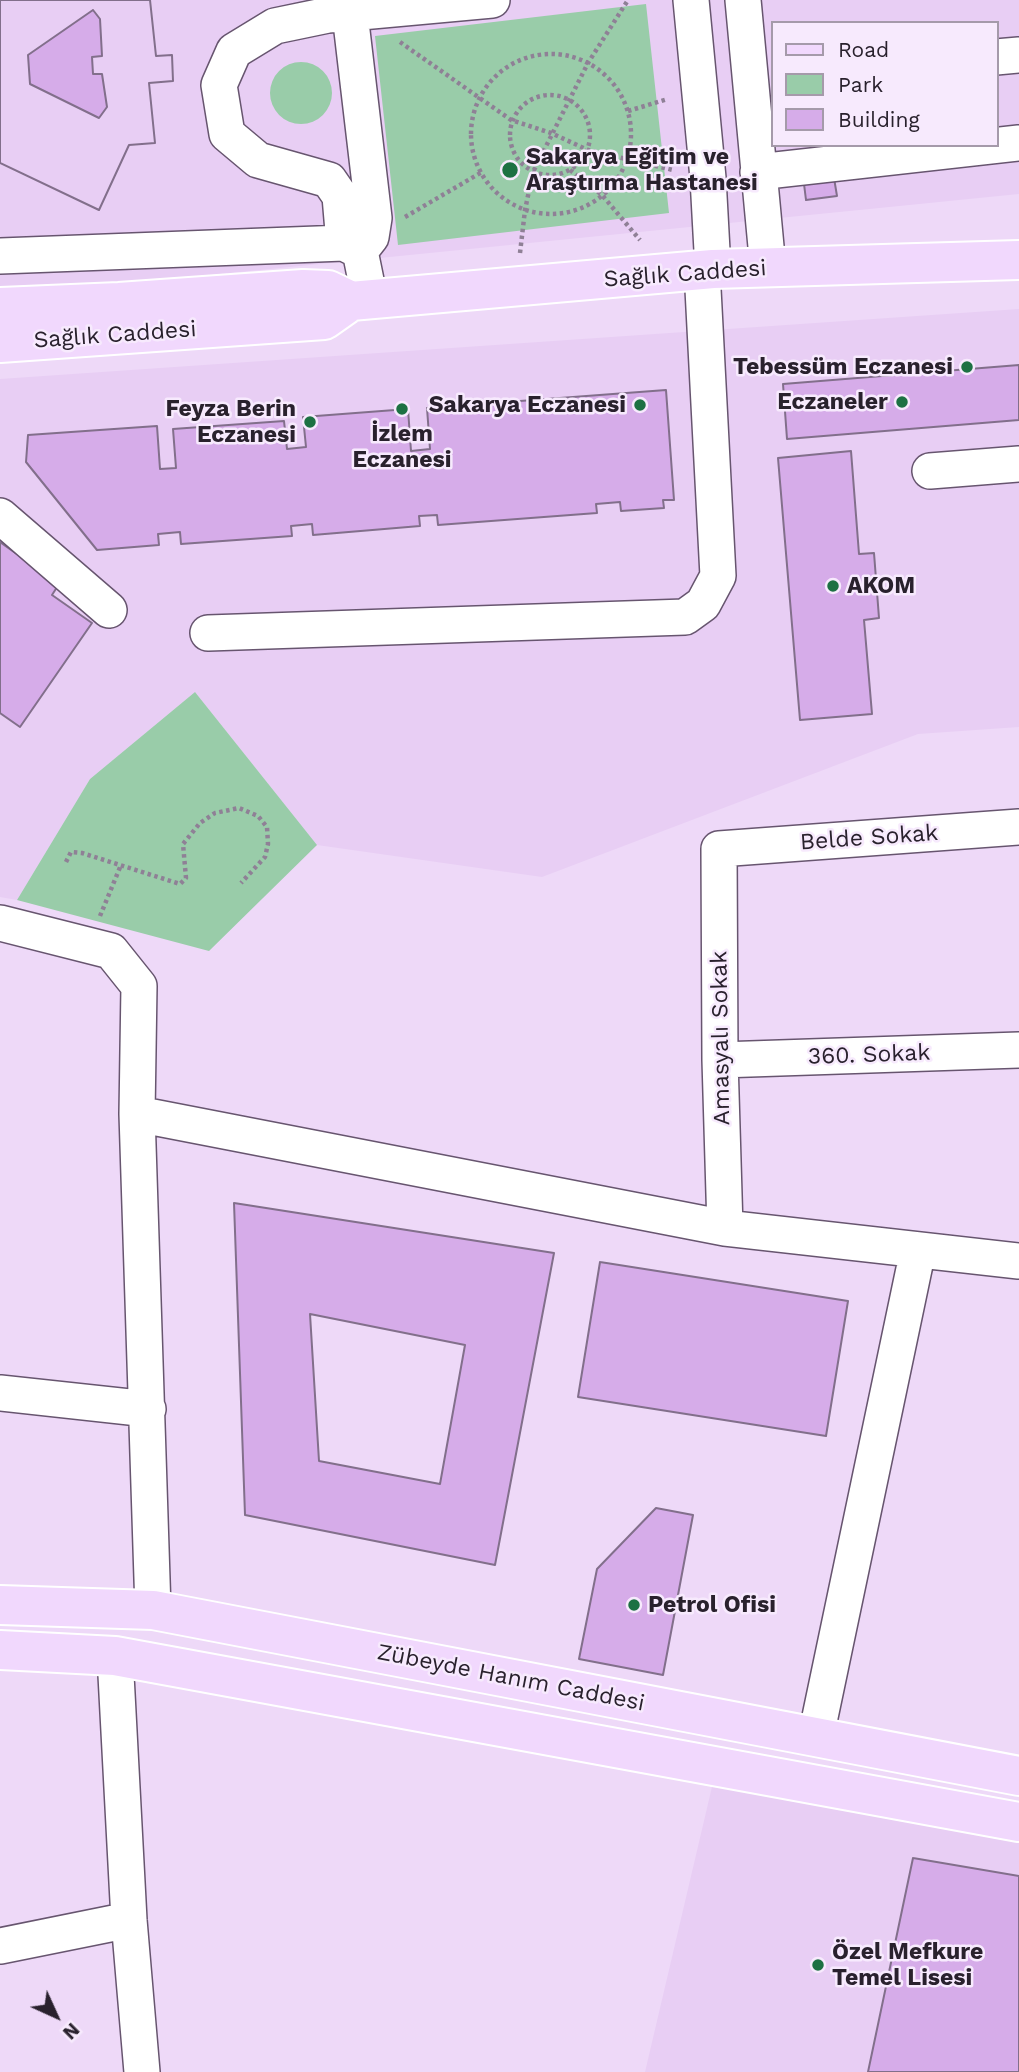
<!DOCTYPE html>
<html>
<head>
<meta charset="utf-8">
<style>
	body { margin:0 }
	#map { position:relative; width:1019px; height:2072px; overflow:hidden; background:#eed9f8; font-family:"Work Sans",sans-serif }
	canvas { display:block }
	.legend { position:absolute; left:771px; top:21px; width:228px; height:126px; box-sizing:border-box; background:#f7eafd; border:2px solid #a59aaa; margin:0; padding:9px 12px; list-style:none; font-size:21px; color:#29212d }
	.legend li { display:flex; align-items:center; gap:14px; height:35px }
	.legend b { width:35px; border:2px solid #a59aaa }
	.north { position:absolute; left:21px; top:1981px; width:70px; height:70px; -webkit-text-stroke:5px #f7eafd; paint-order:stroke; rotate:135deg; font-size:19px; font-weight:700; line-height:28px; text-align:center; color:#29212d }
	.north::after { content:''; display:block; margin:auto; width:24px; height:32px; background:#29212d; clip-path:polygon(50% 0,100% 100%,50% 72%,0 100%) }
</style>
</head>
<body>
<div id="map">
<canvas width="1019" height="2072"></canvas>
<ul class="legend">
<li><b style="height:9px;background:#f1d8fd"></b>Road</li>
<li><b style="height:19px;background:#99cca9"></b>Park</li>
<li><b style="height:19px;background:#d6ace9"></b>Building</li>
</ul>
<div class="north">N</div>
</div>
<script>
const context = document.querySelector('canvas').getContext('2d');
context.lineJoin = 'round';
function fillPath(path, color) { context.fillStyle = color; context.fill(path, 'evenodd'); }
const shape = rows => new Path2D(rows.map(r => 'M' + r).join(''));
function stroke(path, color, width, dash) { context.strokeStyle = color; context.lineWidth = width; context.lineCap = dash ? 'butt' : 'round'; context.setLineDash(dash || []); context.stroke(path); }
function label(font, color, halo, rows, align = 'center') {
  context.font = font + ' "Work Sans",sans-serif'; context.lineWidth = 5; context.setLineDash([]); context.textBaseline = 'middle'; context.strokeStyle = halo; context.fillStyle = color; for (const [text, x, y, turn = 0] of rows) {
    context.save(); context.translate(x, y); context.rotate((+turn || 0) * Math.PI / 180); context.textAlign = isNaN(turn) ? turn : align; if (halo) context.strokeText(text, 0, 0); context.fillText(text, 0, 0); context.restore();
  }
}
fillPath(shape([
	[0,0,1019,0,1019,194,0,296],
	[772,23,996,23,996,145,772,145],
	[1019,309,1019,727,918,734,542,877,317,845,195,692,90,779,17,900,0,897,0,379],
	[715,1774,1019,1838,1019,2072,645,2072]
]), '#e8cef4');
fillPath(shape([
	[646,4,669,213,398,245,375,36],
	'270 93a31 31 0 1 1 62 0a31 31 0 1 1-62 0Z',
	[195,692,317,845,209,951,17,900,90,779]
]), '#99cca9');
const building = shape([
	[0,0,150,0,156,56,172,55,173,81,149,83,155,143,129,145,99,210,0,163,0,0],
	[93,10,100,19,102,56,92,57,93,74,102,74,107,107,99,118,30,84,28,55,93,10],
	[0,0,150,0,156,56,172,55,173,81,149,83,155,143,129,145,99,210,0,163,0,0],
	[833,172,837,196,806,200,803,176,833,172],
	[1019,365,1019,420,787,439,783,384,1019,365],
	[666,390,674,500,663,500,664,508,621,511,620,502,596,504,597,513,438,525,437,515,419,516,420,526,313,535,312,524,291,526,292,536,181,544,180,532,158,534,159,545,97,550,26,462,28,435,157,426,160,469,176,468,173,429,284,421,287,449,306,447,303,417,408,409,411,451,430,449,427,408,666,390],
	[851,451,859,554,874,553,879,618,864,620,872,714,800,720,778,458,851,451],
	[0,542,59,584,52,595,92,623,20,727,0,713,0,542],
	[234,1203,554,1253,495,1565,245,1515,234,1203],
	[310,1314,465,1345,440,1484,319,1461,310,1314],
	[600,1262,848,1301,826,1436,578,1397,600,1262],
	[656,1508,693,1515,663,1675,579,1659,597,1569,656,1508],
	[913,1858,1019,1876,1019,2072,868,2072,913,1858]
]);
fillPath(building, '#d6ace9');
stroke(building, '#826f8b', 2);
const minor = shape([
	[691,0,708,178,713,269],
	[743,0,768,268],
	[350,14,374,218,371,237,360,251,370,300],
	[996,57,1019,55],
	[758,172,1019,143],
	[344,243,340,196,329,180,258,160,227,134,219,85,234,51,275,26,328,15,492,0],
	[0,256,344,243,360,251],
	[930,471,1019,464],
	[0,516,109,610],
	[208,633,685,617,703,604,718,576,702,270],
	[0,923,111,951,139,986,137,1114,153,1610],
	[720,1060,1019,1050],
	[137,1114,725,1228,1019,1261],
	[725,1228,720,1060,719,849,1019,827],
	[0,1393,148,1409],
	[115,1656,129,1920,142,2072],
	[816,1736,918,1250],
	[0,1946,129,1920]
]);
const major = shape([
	[0,307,119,302,303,289,328,290,351,301],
	[0,343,324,320,351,301,713,269,1019,260],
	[0,1605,153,1610,1019,1776],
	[0,1650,115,1656,1019,1822]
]);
stroke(minor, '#67556f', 38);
stroke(major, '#fff', 42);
stroke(shape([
	[400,42,511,120,551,133,588,150,673,170],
	'471 134a80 80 0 1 1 160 0a80 80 0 1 1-160 0Z',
	'510 135a40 40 0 1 1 80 0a40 40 0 1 1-80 0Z',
	[628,111,668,99],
	[570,170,602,195,640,240],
	[405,217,482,172],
	[520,253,525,210,533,172,588,63,628,0],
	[66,862,71,852,82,853,180,884,186,878,183,844,200,823,215,813,239,808,258,816,267,827,268,844,265,857,241,883],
	[100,916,121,865]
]), '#8f8096', 4.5, [3.5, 3.5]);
stroke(minor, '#fff', 35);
stroke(major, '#f1d8fd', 38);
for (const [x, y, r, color] of [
	[510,170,9,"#1d7143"],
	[967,367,7,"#1d7143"],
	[902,402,7,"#1d7143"],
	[640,405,7,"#1d7143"],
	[402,409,7,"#1d7143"],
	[310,422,7,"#1d7143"],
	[833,586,7,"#1d7143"],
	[634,1605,7,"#1d7143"],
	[818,1965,7,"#1d7143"]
]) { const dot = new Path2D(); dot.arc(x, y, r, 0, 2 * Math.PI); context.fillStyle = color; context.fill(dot); stroke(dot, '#f7eafd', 2.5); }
label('bold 23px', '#29212d', '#f7eafd', [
	["Sakarya Eğitim ve",526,157],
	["Araştırma Hastanesi",526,183],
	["Tebessüm Eczanesi",953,367,"right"],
	["Eczaneler",888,402,"right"],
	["Sakarya Eczanesi",626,405,"right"],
	["Feyza Berin",296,409,"right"],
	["Eczanesi",296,435,"right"],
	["İzlem",402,434,"center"],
	["Eczanesi",402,460,"center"],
	["AKOM",847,586],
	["Petrol Ofisi",648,1605],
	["Özel Mefkure",832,1952],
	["Temel Lisesi",832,1978]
], 'left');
label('23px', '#29212d', '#f7eafd', [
	["Sağlık Caddesi",685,274,-4],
	["Sağlık Caddesi",115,335,-4],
	["Belde Sokak",869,838,-4],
	["Amasyalı Sokak",721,1038,-91],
	["360. Sokak",869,1055,-2],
	["Zübeyde Hanım Caddesi",511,1678,11]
]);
</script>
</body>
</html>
